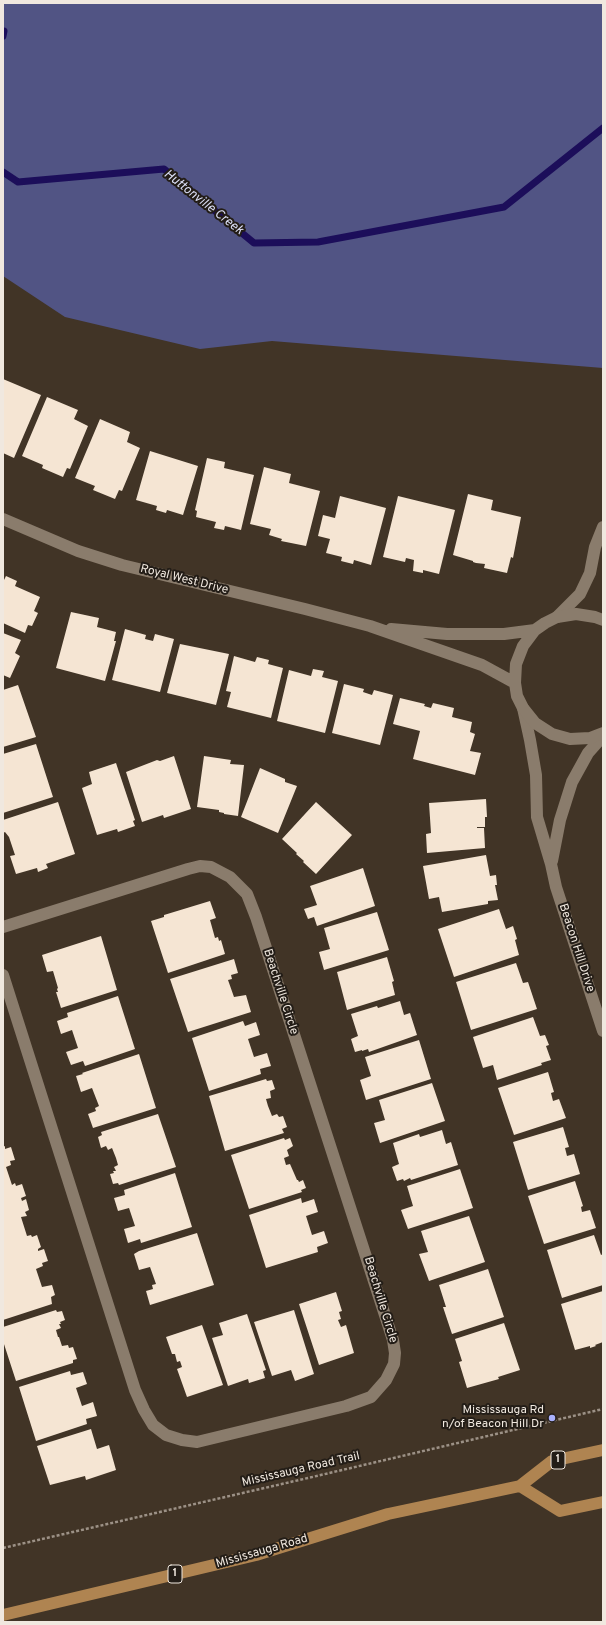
<!DOCTYPE html>
<html>
<head>
<meta charset="utf-8">
<style>
	body { margin:0 }
	#map { position:relative; width:606px; height:1625px; overflow:hidden; background:#413426; font-family:Overpass,sans-serif }
	canvas { display:block }
	.frame { position:absolute; inset:0; border:4px solid #f0e8df; pointer-events:none }
</style>
</head>
<body>
<div id="map">
<canvas width="606" height="1625"></canvas>
<div class="frame"></div>
</div>
<script>
const context = document.querySelector('canvas').getContext('2d');
context.lineJoin = 'round';
function fillPath(path, color) { context.fillStyle = color; context.fill(path, 'evenodd'); }
const shape = rows => new Path2D(rows.map(r => 'M' + r).join(''));
function stroke(path, color, width, dash) { context.strokeStyle = color; context.lineWidth = width; context.lineCap = dash ? 'butt' : 'round'; context.setLineDash(dash || []); context.stroke(path); }
function label(font, color, halo, rows, align = 'center') {
  context.font = font + ' Overpass,sans-serif'; context.lineWidth = 4; context.setLineDash([]); context.textBaseline = 'middle'; context.strokeStyle = halo; context.fillStyle = color; for (const [text, x, y, turn = 0] of rows) {
    context.save(); context.translate(x, y); context.rotate((+turn || 0) * Math.PI / 180); context.textAlign = isNaN(turn) ? turn : align; if (halo) context.strokeText(text, 0, 0); context.fillText(text, 0, 0); context.restore();
  }
}
fillPath(shape([
	[3,3,603,3,603,368,272,341,200,349,65,317,3,276]
]), '#515484');
stroke(shape([
	[3,31,4,31,3,36],
	[3,172,18,182,164,169,254,243,318,242,504,207,603,128]
]), '#1c0e5a', 7);
fillPath(shape([
	[3,379,41,395,14,458,3,453],
	[47,397,78,410,74,419,88,426,70,469,67,468,63,477,42,468,43,465,22,456],
	[100,419,130,432,127,442,140,448,122,491,119,490,115,499,93,490,95,486,75,478],
	[150,451,198,466,183,515,167,510,166,513,156,510,157,506,136,500],
	[207,458,225,462,224,468,254,475,241,530,225,526,224,530,214,528,216,522,196,517,197,511,195,510],
	[264,467,291,474,289,483,320,491,306,546,281,541,282,539,269,535,271,529,250,524],
	[468,494,493,500,491,510,521,517,513,558,511,557,507,573,484,568,485,564,476,563,473,562,473,561,453,555],
	[340,496,386,508,371,565,354,560,353,564,341,561,342,557,326,553,330,539,318,536,323,515,335,518],
	[398,496,455,510,439,574,423,570,423,573,413,571,414,560,406,558,405,562,383,557],
	[6,576,17,581,15,586,40,597,34,611,38,613,32,626,28,625,25,633,3,623,3,582],
	[71,612,99,618,97,627,116,632,114,641,116,641,105,681,56,668],
	[125,629,146,635,145,639,153,641,155,634,174,639,160,692,112,680],
	[3,633,21,640,15,653,20,656,10,678,3,675],
	[180,644,229,654,216,705,167,693],
	[234,656,255,662,257,657,269,660,268,664,283,668,271,718,227,707,231,692,226,691],
	[313,669,324,671,322,677,338,681,325,733,277,721,289,670,311,676],
	[344,684,364,689,363,692,372,695,374,690,393,695,380,745,332,733],
	[18,685,36,737,3,747,3,690],
	[400,698,425,704,424,706,431,708,433,703,454,708,452,717,472,722,470,732,475,734,470,751,481,753,475,775,413,759,420,731,393,724],
	[36,744,53,797,3,813,3,754],
	[174,756,191,809,164,818,163,815,142,822,126,772,157,760,160,761],
	[204,756,231,760,230,764,244,765,238,816,224,814,224,813,219,812,219,810,197,807],
	[116,763,135,820,133,821,135,826,118,832,117,829,97,835,82,788,92,784,89,772],
	[260,768,285,779,285,782,297,786,278,833,241,817],
	[486,799,487,817,485,817,485,827,477,827,477,828,484,828,485,848,427,853,426,834,431,833,429,803],
	[58,802,75,854,46,864,48,868,38,872,37,868,16,874,10,856,15,855,9,837,5,832,3,833,3,820],
	[316,802,352,835,316,874,303,862,304,861,296,854,297,853,282,839],
	[486,855,490,876,496,875,497,885,495,885,498,900,488,901,488,904,442,912,439,897,429,899,423,866],
	[363,868,375,906,317,926,314,917,308,919,304,909,317,905,310,886],
	[210,901,216,918,210,920,215,938,218,937,219,941,221,940,225,954,168,973,151,921,164,917,164,915],
	[499,909,506,929,513,926,517,939,515,940,519,955,454,977,438,929],
	[377,912,389,950,324,970,319,952,330,949,324,928],
	[101,936,117,990,61,1008,56,992,58,992,57,989,58,988,53,971,47,972,42,955],
	[387,957,394,981,392,982,395,995,347,1010,337,972],
	[234,959,238,973,231,975,232,979,228,980,234,997,246,995,251,1012,188,1032,170,979],
	[516,963,523,983,528,982,537,1009,471,1030,456,982],
	[118,996,135,1049,85,1066,83,1061,71,1065,66,1052,78,1048,72,1030,61,1034,57,1021,68,1017,67,1013],
	[400,1001,404,1015,410,1013,417,1035,369,1052,368,1049,362,1051,362,1050,355,1052,351,1039,358,1036,351,1014,377,1006,378,1008],
	[533,1017,540,1036,545,1035,549,1045,546,1046,551,1060,541,1063,542,1065,497,1080,493,1065,483,1068,473,1037],
	[243,1021,245,1026,256,1022,260,1035,248,1039,254,1057,267,1053,271,1066,260,1069,261,1074,209,1091,192,1038],
	[419,1040,431,1079,366,1100,360,1080,371,1076,365,1057],
	[139,1054,156,1108,93,1128,88,1114,96,1111,95,1108,99,1106,92,1088,81,1092,76,1076,83,1074,82,1073],
	[548,1072,554,1092,551,1093,553,1101,559,1099,566,1118,514,1135,498,1088],
	[266,1079,267,1081,272,1080,275,1089,270,1091,271,1098,266,1099,268,1106,272,1116,277,1114,279,1117,283,1116,287,1127,282,1129,284,1133,225,1151,209,1096],
	[432,1083,445,1121,380,1143,374,1123,385,1120,379,1100],
	[158,1114,176,1167,119,1185,118,1183,113,1184,110,1174,114,1173,113,1171,116,1171,114,1167,118,1165,116,1158,112,1148,108,1150,106,1146,101,1148,98,1137,102,1135,101,1132],
	[563,1127,569,1147,565,1148,567,1156,574,1154,580,1174,528,1190,513,1142],
	[442,1130,446,1144,451,1142,458,1165,411,1180,410,1178,404,1181,403,1179,397,1181,392,1167,399,1164,393,1143,419,1134,420,1137],
	[284,1138,285,1140,290,1138,293,1146,287,1150,289,1156,284,1158,286,1165,290,1164,297,1180,298,1180,299,1182,303,1180,306,1188,301,1190,302,1192,249,1209,231,1155],
	[5,1146,5,1149,11,1147,15,1160,10,1161,11,1165,6,1167,12,1185,15,1183,16,1186,22,1184,26,1196,21,1198,22,1201,26,1199,29,1210,25,1212,27,1216,21,1217,27,1236,31,1235,32,1237,37,1235,41,1247,38,1249,38,1251,44,1249,48,1261,42,1263,43,1266,36,1269,42,1287,52,1285,55,1295,51,1297,52,1304,3,1320,3,1147],
	[460,1169,473,1208,408,1229,401,1210,413,1206,407,1186],
	[175,1173,192,1227,141,1243,140,1239,128,1243,124,1229,135,1226,129,1208,118,1211,114,1198,125,1195,124,1190],
	[575,1181,583,1206,581,1207,582,1212,590,1210,596,1228,544,1244,528,1196],
	[301,1198,302,1203,314,1199,318,1212,306,1216,312,1235,324,1231,328,1243,317,1247,318,1252,266,1268,249,1215],
	[469,1216,485,1262,429,1281,419,1254,428,1252,421,1231],
	[197,1233,214,1285,150,1305,146,1291,153,1289,152,1285,156,1284,150,1267,139,1270,134,1254,139,1251],
	[594,1235,601,1255,603,1254,603,1285,562,1298,547,1250],
	[488,1269,504,1317,452,1334,443,1307,446,1307,439,1285],
	[603,1291,603,1342,595,1345,596,1346,590,1348,590,1346,575,1350,561,1304],
	[336,1292,342,1311,339,1312,341,1319,338,1320,341,1327,346,1325,354,1353,319,1365,299,1304],
	[56,1310,57,1312,62,1311,65,1320,60,1322,61,1324,59,1324,61,1328,56,1330,58,1337,59,1337,62,1346,68,1345,69,1348,73,1347,77,1359,73,1360,73,1363,16,1381,3,1341,3,1327],
	[294,1310,314,1374,295,1381,291,1370,272,1376,254,1322],
	[247,1314,266,1370,263,1371,265,1378,249,1383,248,1379,228,1386,212,1338,223,1335,219,1323],
	[504,1323,520,1370,498,1377,499,1379,467,1388,459,1362,462,1361,455,1339],
	[202,1325,223,1385,187,1397,177,1369,182,1367,180,1361,177,1362,175,1354,172,1354,166,1337],
	[70,1371,71,1375,83,1372,87,1384,76,1388,82,1406,93,1402,97,1416,86,1419,87,1424,36,1441,19,1387],
	[91,1429,97,1449,109,1445,116,1470,86,1480,85,1476,50,1485,37,1446]
]), '#f5e5d3');
stroke(shape([
	[3,1548,308,1478,603,1409]
]), '#9c9186', 2.5, [3, 2]);
stroke(shape([
	[557,617,580,594,590,573,595,547,603,527],
	[523,708,530,740,536,775,537,817,551,864,556,887,603,1031],
	[552,861,560,820,572,782,588,753,603,736],
	[3,927,188,869,200,866,211,867,230,877,247,894,256,917,393,1340,395,1353,394,1364,386,1380,371,1397,346,1406,197,1442,182,1440,166,1435,153,1425,144,1410,135,1390,3,975]
]), '#8a7c6c', 12);
stroke(shape([
	[3,519,78,551,122,565,305,609,370,626,482,665,515,683],
	[603,620,595,617,576,614,557,617,545,623,535,630,523,646,516,664,515,683,517,696,523,708,535,723,552,734,570,739,590,738,603,733],
	[391,629,447,634,504,634,535,630]
]), '#8a7c6c', 12);
stroke(shape([
	[520,1486,560,1511,603,1502],
	[3,1615,256,1555,388,1514,520,1486,552,1461,603,1450]
]), '#af8451', 12);
for (const [x, y, r, color] of [
	[552,1418,4,"#aab0fb"]
]) { const dot = new Path2D(); dot.arc(x, y, r, 0, 2 * Math.PI); context.fillStyle = color; context.fill(dot); stroke(dot, '#231d17', 1.5); }
for (const [x, y, w] of [
	[558,1460,14],
	[175,1574,14]
]) { const box = new Path2D(); box.roundRect(x - w / 2, y - 9, w, 18, 3); context.fillStyle = '#231d17'; context.fill(box); stroke(box, '#f0e8df', 1); }
label('bold 11px', '#f0e8df', null, [
	["1",558,1460],
	["1",175,1574]
]);
label('12px', '#f0e8df', '#231d17', [
	["Royal West Drive",184,580,14],
	["Beacon Hill Drive",576,948,72],
	["Beachville Circle",280,992,72],
	["Beachville Circle",380,1300,73],
	["Mississauga Road Trail",301,1470,-13],
	["Mississauga Road",262,1552,-16]
]);
label('12px', '#f0e8df', '#231d17', [
	["Mississauga Rd",544,1411],
	["n/of Beacon Hill Dr",544,1425]
], 'right');
label('italic 13px', '#dbdef5', '#231d17', [
	["Huttonville Creek",203,203,38]
]);
</script>
</body>
</html>
